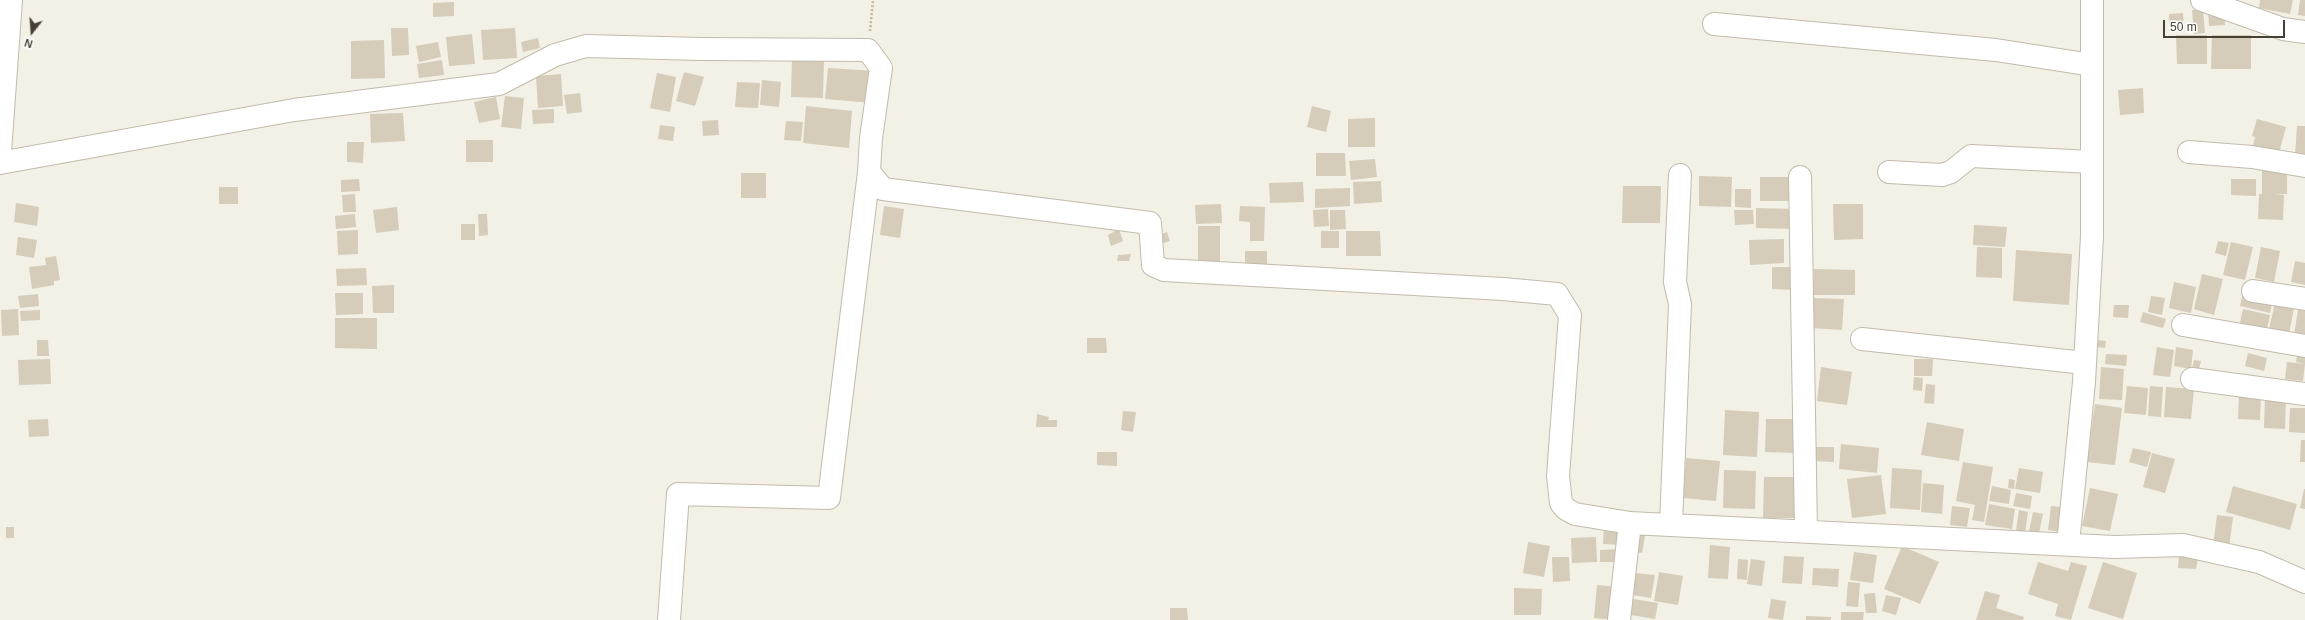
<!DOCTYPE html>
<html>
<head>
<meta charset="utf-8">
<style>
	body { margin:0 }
	#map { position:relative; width:2305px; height:620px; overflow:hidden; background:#f3f0e5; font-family:Arial,sans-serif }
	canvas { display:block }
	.north { position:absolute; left:12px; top:12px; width:40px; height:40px; -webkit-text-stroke:3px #fff; paint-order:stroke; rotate:197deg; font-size:11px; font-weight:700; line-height:16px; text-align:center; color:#464034 }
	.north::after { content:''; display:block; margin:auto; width:14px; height:18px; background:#464034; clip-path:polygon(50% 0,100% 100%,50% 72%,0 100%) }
	.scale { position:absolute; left:2163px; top:20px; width:122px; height:18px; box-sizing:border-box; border:2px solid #464034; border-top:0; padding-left:5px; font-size:12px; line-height:14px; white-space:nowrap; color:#464034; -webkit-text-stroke:3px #fff; paint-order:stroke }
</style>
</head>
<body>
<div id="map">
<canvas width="2305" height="620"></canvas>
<div class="north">N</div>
<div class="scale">50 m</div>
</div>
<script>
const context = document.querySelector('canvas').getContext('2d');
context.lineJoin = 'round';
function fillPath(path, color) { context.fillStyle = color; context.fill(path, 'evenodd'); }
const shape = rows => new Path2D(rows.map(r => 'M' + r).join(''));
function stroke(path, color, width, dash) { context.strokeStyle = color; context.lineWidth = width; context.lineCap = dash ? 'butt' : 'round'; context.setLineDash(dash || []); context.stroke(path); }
fillPath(shape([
	[2260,0,2293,0,2290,14,2259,8],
	[2300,0,2305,0,2305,16,2298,15],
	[454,2,454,16,433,17,433,3],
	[2192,10,2203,10,2205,33,2194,34],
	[2208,10,2224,10,2225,25,2209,26],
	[2183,13,2184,28,2169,29,2169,14],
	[391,28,408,28,409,55,392,56],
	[515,28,517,58,483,60,481,30],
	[472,34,475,64,449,66,446,37],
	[2176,35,2207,35,2207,64,2177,64],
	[2212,35,2251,35,2251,69,2211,69],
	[538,38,540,48,523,52,521,42],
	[384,40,385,78,351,79,351,41],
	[438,42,441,57,419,62,416,46],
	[792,57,824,58,823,98,791,97],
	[442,60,444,75,419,78,417,64],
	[828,68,875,71,872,103,825,99],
	[684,72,704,77,695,106,676,101],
	[657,73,676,77,670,112,650,108],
	[561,74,563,106,538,108,536,76],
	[762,80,781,82,779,107,760,105],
	[737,82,760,83,758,108,735,107],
	[2143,88,2144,113,2120,115,2118,90],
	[580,93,582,112,567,114,564,95],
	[505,96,524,98,521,129,501,127],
	[496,97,500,119,479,123,474,102],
	[806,106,852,111,849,148,803,143],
	[1312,106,1331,111,1326,132,1307,127],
	[554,109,554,123,533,124,532,110],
	[403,113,405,141,371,143,370,114],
	[1375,118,1375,147,1348,147,1348,119],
	[2257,119,2286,127,2279,153,2253,146,2255,137,2252,136],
	[718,120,719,135,703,136,702,121],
	[786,121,803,122,801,141,784,140],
	[660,125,675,127,673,141,658,139],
	[2297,126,2305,126,2305,156,2295,156],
	[466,140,493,140,493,162,466,162],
	[347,142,364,142,363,163,347,162],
	[1316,153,1345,153,1346,176,1316,176],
	[1375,159,1377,177,1351,180,1349,161],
	[2262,169,2287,169,2287,194,2275,194,2284,195,2283,220,2258,219,2259,194,2262,194],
	[741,173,766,173,766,198,741,198],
	[1699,176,1732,177,1731,207,1699,206],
	[1760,177,1793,177,1793,201,1760,201],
	[359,179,360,191,341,192,341,180],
	[2231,179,2256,179,2256,196,2231,195],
	[1381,181,1382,202,1354,204,1353,182],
	[1303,182,1304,202,1270,203,1269,183],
	[1623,186,1661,186,1660,223,1622,223],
	[219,187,238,187,238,204,219,204],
	[1350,188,1350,206,1315,208,1315,189],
	[1735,189,1751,189,1751,208,1735,207],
	[355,194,356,212,343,212,342,195],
	[16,203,39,207,37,226,14,222],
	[1221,204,1222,223,1196,224,1195,205],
	[1833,204,1863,204,1863,239,1834,240],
	[884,206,904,209,900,238,880,235],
	[1240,206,1265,207,1264,241,1250,241,1250,222,1239,221],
	[397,207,399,230,376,233,373,210],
	[1756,208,1796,209,1796,229,1756,228],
	[1328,209,1329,226,1314,227,1313,210],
	[1330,210,1345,210,1346,229,1330,230],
	[1734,210,1753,210,1754,224,1735,225],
	[355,214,356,227,336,229,335,216],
	[478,214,487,214,488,235,479,236],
	[461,224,475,224,475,240,461,240],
	[1974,225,2007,227,2005,247,1973,245],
	[1198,226,1220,226,1220,263,1198,264],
	[1119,229,1123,241,1111,246,1108,235],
	[358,230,358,254,338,255,337,231],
	[1321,231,1339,231,1339,248,1321,248],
	[1346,231,1380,231,1381,256,1346,256],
	[1167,232,1170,241,1160,244,1157,236],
	[18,237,37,240,34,258,16,255],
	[1784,239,1784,263,1750,265,1749,240],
	[2218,241,2229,243,2226,256,2215,253],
	[2231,242,2253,247,2245,280,2223,275],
	[1977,247,2002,248,2002,278,1976,277],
	[2261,247,2280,251,2274,282,2255,278],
	[2016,250,2072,254,2069,305,2013,301],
	[1245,251,1267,251,1267,270,1245,270],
	[1131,254,1129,261,1117,261,1118,255],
	[56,256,60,280,54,281,54,285,32,289,29,267,46,265,45,258],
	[2295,261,2305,263,2305,285,2291,282],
	[1772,267,1795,267,1795,290,1772,289],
	[366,268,367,285,337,286,336,269],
	[1814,269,1855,270,1855,295,1814,295],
	[2202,274,2223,279,2214,315,2194,309],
	[2174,282,2196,287,2191,313,2169,308],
	[394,285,394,313,373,313,372,286],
	[2243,292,2273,299,2270,313,2240,306],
	[335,293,363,293,363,314,336,315],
	[38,294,39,306,20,308,18,296],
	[2151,296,2165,298,2162,315,2148,312],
	[1812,298,1844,299,1842,330,1810,328],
	[2276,299,2295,303,2289,334,2269,329],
	[2299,304,2305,305,2305,343,2293,341],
	[2114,305,2129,305,2128,318,2113,317],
	[18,309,19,335,2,336,1,310],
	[2243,309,2270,315,2265,338,2238,332],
	[40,310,40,320,21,321,20,311],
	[2143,312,2166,319,2163,328,2140,322],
	[335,318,377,318,377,349,335,348],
	[1087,338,1106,338,1107,353,1087,353],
	[2090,339,2106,341,2105,348,2089,346],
	[37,340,48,340,49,356,37,356],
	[2299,343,2305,344,2305,364,2296,362],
	[2157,347,2174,350,2170,377,2153,375],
	[2176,347,2193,350,2191,369,2174,366],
	[2248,353,2267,358,2264,371,2245,366],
	[2106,354,2127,355,2126,366,2105,364],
	[50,359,51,384,19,385,18,360],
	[1914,359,1933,359,1932,376,1914,376],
	[2194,360,2201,361,2197,378,2190,376],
	[2287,362,2305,364,2303,381,2285,379],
	[1821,367,1852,372,1847,405,1817,401],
	[2101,367,2124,369,2122,400,2099,399],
	[1914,377,1923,378,1922,391,1913,390],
	[1926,384,1935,385,1934,404,1924,403],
	[2127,386,2148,388,2146,415,2124,413],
	[2150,386,2163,387,2161,417,2148,416],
	[2166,387,2194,389,2191,419,2164,417],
	[2239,392,2261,393,2260,420,2238,419],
	[2265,397,2286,398,2285,429,2264,428],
	[2095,404,2122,408,2115,465,2087,462],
	[2290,408,2305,408,2305,433,2289,432],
	[1725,410,1759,412,1757,457,1723,455],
	[1123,411,1136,412,1133,432,1121,430],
	[1037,414,1049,417,1048,420,1057,420,1057,427,1036,427],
	[48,419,49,436,29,437,28,420],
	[1766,419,1795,419,1795,453,1765,452],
	[1927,422,1964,429,1959,461,1921,455],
	[2301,440,2305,440,2305,462,2300,462],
	[1841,444,1879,448,1877,473,1839,469],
	[1815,447,1834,447,1834,462,1815,461],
	[2133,448,2151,452,2147,467,2129,462],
	[1097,452,1117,452,1117,466,1097,465],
	[2152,453,2175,459,2165,493,2143,487],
	[1686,458,1720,461,1716,501,1683,498],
	[1963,462,1993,467,1984,522,1972,520,1975,505,1956,501],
	[1892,468,1922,470,1920,510,1890,508],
	[2019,468,2043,472,2040,493,2015,489],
	[1724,470,1756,471,1755,509,1723,508],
	[1881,475,1886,514,1852,518,1847,479],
	[1764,477,1801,477,1801,518,1763,518],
	[2009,479,2015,480,2014,489,2008,488],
	[1923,483,1944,485,1942,514,1921,512],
	[1992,486,2011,490,2009,504,1989,501],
	[2233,486,2297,504,2290,530,2226,512],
	[2090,488,2118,494,2110,531,2082,526],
	[2304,489,2305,489,2305,509,2300,508],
	[2016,493,2032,496,2030,509,2013,506],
	[1989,504,2015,509,2012,529,1985,525],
	[1952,506,1970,508,1967,527,1950,525],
	[2051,506,2069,508,2066,533,2048,530],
	[2019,510,2028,512,2025,533,2016,531],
	[2033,512,2043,514,2039,533,2029,531],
	[2217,515,2233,517,2229,548,2213,546],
	[1604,525,1622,526,1621,545,1603,544],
	[6,527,14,527,14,538,6,538],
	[1634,529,1646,530,1642,553,1631,552],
	[1596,537,1597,562,1572,563,1571,538],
	[1528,542,1550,546,1544,577,1523,573],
	[1710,545,1730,547,1728,579,1708,578],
	[1902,546,1939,562,1920,604,1884,589],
	[1618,549,1618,562,1600,562,1600,550],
	[1854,552,1877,555,1873,583,1850,580],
	[2179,555,2198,557,2196,569,2178,568],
	[1784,556,1804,557,1802,584,1782,583],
	[1552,557,1569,557,1570,581,1553,582],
	[1738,559,1748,560,1747,580,1737,579],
	[1751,559,1765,561,1762,586,1747,584],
	[2038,562,2068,571,2071,562,2087,566,2071,620,2055,616,2058,604,2028,594],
	[2103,562,2137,573,2123,619,2088,608],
	[1813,568,1839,569,1838,587,1812,585],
	[1659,572,1683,576,1678,605,1654,601],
	[1635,573,1655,575,1651,598,1632,595],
	[1848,582,1860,583,1858,607,1846,606],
	[1597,585,1618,587,1615,620,1594,618],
	[1514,588,1542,589,1541,615,1514,615],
	[1985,591,2000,595,1996,608,2024,617,2023,620,1976,620],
	[1875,593,1877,613,1866,613,1864,594],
	[1886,595,1901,598,1896,615,1882,611],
	[1633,599,1658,603,1655,619,1631,615],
	[1771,599,1786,601,1783,620,1768,618],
	[1170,608,1187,608,1188,620,1170,620],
	[1841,612,1864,612,1863,620,1841,620],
	[1806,616,1831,617,1831,620,1806,620]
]), '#d5ccba');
const minor = shape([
	[2202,0,2283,29,2305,32],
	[1714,24,1996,50,2092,65],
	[0,152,11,0],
	[2189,152,2252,157,2305,166],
	[0,163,294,110,499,84,555,55,586,46,701,49,868,50,881,68,871,138,869,172,883,189,1150,223,1153,265,1164,270,1503,289,1557,294,1570,315,1558,476,1561,503,1566,509,1575,514,1630,523,2114,547,2183,545,2259,562,2305,582],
	[1889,172,1942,175,1951,172,1971,156,2092,162],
	[1800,177,1806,531],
	[2253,291,2305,299],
	[2183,325,2305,346],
	[1862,339,2085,363],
	[2192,379,2305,394],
	[1671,524,1680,304,1675,282,1680,175],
	[2068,544,2084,382,2092,236,2092,0],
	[669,620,678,494,829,498,869,172],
	[1619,620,1630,523]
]);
stroke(minor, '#c2bbaa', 24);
stroke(shape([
	[870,31,873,0]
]), '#c2b598', 2.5, [2, 2]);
stroke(minor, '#fff', 22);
</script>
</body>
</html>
